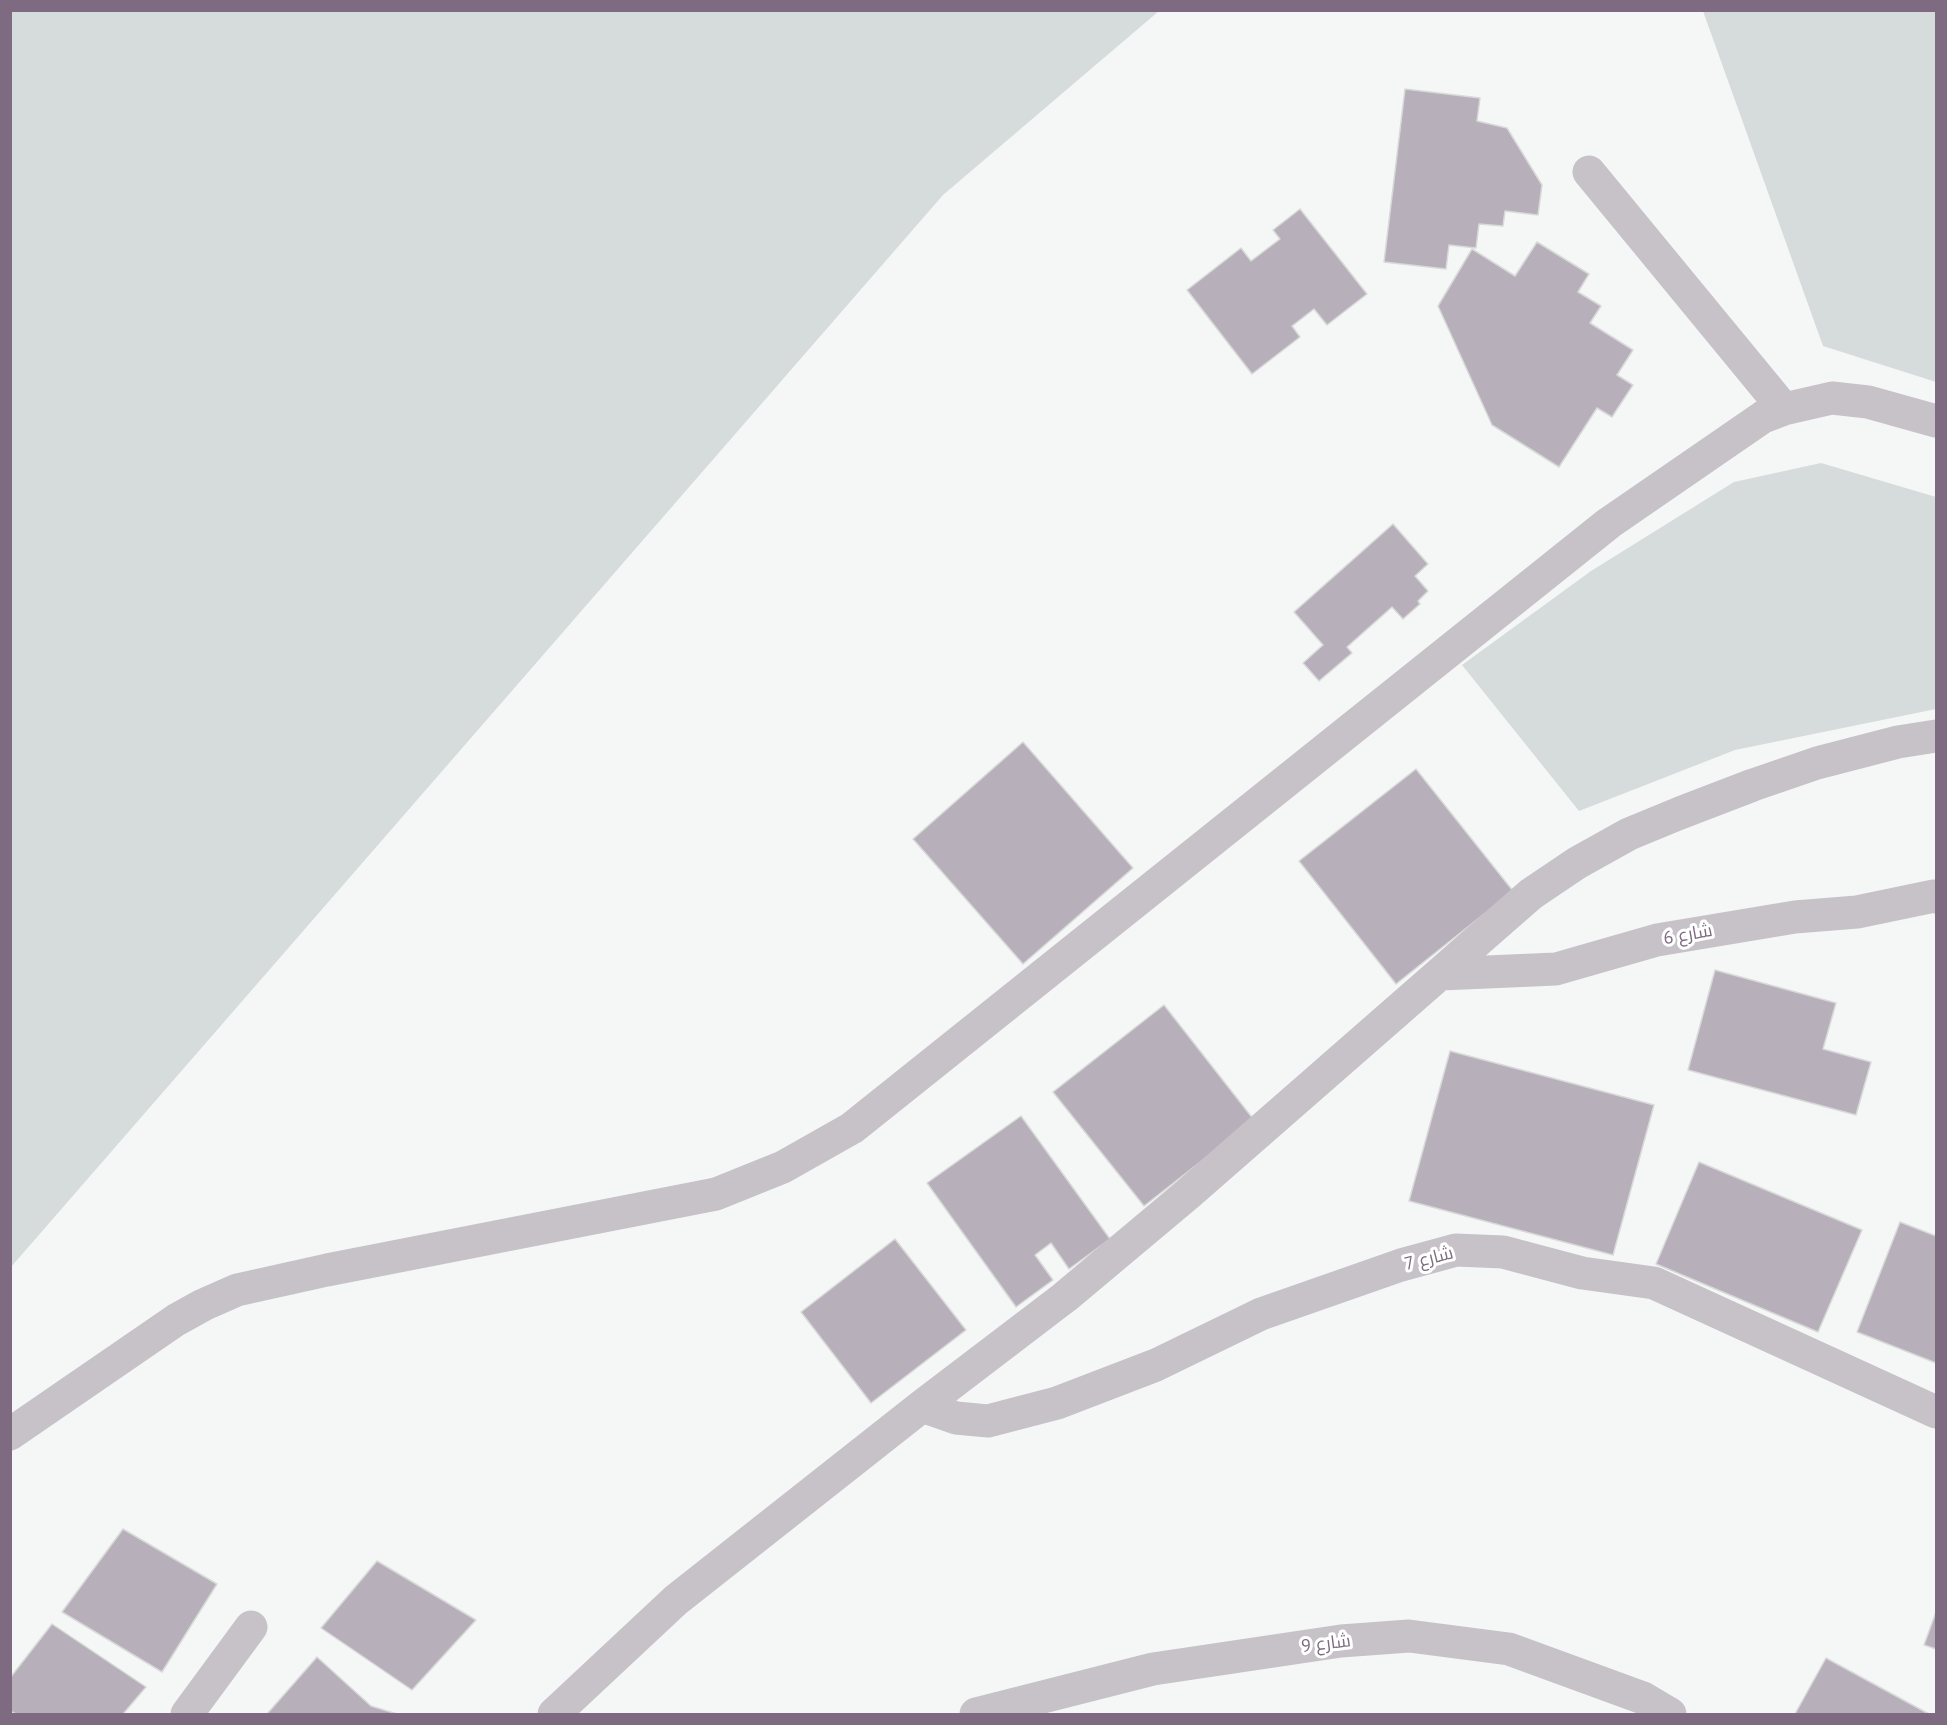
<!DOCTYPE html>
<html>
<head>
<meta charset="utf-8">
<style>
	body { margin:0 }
	#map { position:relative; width:1947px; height:1725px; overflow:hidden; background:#f5f7f6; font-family:"PT Sans",sans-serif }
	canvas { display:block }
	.frame { position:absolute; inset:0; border:12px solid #7e6b82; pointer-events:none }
</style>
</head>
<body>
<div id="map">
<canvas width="1947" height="1725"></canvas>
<div class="frame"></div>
</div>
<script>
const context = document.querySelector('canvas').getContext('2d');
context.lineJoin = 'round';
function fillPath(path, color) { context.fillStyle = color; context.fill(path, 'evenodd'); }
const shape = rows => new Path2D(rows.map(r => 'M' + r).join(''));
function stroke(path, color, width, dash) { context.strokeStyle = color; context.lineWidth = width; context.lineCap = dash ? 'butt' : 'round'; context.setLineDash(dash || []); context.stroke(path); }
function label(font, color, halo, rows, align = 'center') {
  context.font = font + ' "PT Sans",Cairo,sans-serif'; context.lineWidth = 6; context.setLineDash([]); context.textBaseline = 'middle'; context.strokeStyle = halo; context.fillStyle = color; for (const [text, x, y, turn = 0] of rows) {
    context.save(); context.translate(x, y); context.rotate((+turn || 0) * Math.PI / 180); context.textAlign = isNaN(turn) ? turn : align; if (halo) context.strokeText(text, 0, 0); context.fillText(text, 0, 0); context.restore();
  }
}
fillPath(shape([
	[11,10,1159,11,943,195,11,1267],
	[1703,11,1936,11,1936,382,1823,346],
	[1821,463,1936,497,1936,709,1735,750,1579,811,1462,665,1591,571,1734,482]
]), '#d5dcdb');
const building = shape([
	[1405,89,1480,98,1477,121,1507,128,1542,185,1538,215,1505,211,1503,226,1479,224,1476,248,1449,245,1446,269,1384,262,1405,89],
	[1300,209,1367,294,1327,325,1314,309,1292,326,1300,337,1252,374,1187,290,1241,248,1251,261,1280,239,1273,230,1300,209],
	[1537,242,1589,274,1578,292,1601,306,1590,323,1633,350,1617,375,1633,385,1612,417,1597,408,1559,467,1492,425,1438,306,1472,249,1515,276,1537,242],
	[1393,524,1428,564,1415,576,1428,591,1418,601,1420,604,1403,619,1392,607,1347,647,1352,653,1319,681,1303,663,1323,645,1294,612,1393,524],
	[1023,742,1133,868,1023,964,913,839,1023,742],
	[1416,769,1513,891,1396,984,1299,861,1416,769],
	[1715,970,1836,1003,1823,1049,1871,1062,1856,1115,1688,1070,1715,970],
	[1164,1005,1254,1120,1144,1206,1053,1092,1164,1005],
	[1450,1051,1654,1105,1613,1255,1409,1201,1450,1051],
	[1021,1116,1110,1239,1069,1269,1051,1243,1035,1255,1053,1280,1016,1307,927,1183,1021,1116],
	[1699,1162,1862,1230,1818,1332,1656,1264,1699,1162],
	[1900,1222,1936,1236,1936,1363,1857,1332,1900,1222],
	[895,1239,966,1330,871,1403,801,1312,895,1239],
	[123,1529,217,1584,162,1672,62,1612,123,1529],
	[377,1561,476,1620,412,1690,321,1628,377,1561],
	[1936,1612,1936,1649,1924,1645,1936,1612],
	[52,1624,146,1687,123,1714,16,1714,10,1711,10,1678,52,1624],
	[317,1657,371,1706,397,1714,267,1714,317,1657],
	[1826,1658,1929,1714,1795,1714,1826,1658]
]);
fillPath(building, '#b7afba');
stroke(building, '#d8d9d8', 1.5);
stroke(shape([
	[1589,172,1784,409],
	[1441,974,1556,969,1657,940,1795,917,1857,912,1934,896,1936,897],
	[922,1406,956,1418,988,1421,1057,1403,1156,1365,1261,1314,1401,1265,1456,1250,1503,1252,1582,1273,1654,1283,1936,1412],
	[10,1434,176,1320,203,1305,237,1290,327,1270,716,1194,783,1167,852,1128,1609,523,1763,417,1784,409,1832,398,1868,402,1936,421],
	[187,1714,251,1627],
	[554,1714,676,1600,922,1406,1065,1297,1189,1193,1531,894,1577,863,1629,834,1680,813,1753,785,1817,763,1898,742,1936,736],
	[976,1714,1153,1669,1341,1641,1409,1636,1509,1649,1643,1698,1670,1714]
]), '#c7c2c8', 33);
label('18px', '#7e6b82', '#fff', [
	["شارع 6",1688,935,-10],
	["شارع 7",1429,1259,-14],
	["شارع 9",1326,1644,-7]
]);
</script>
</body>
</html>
